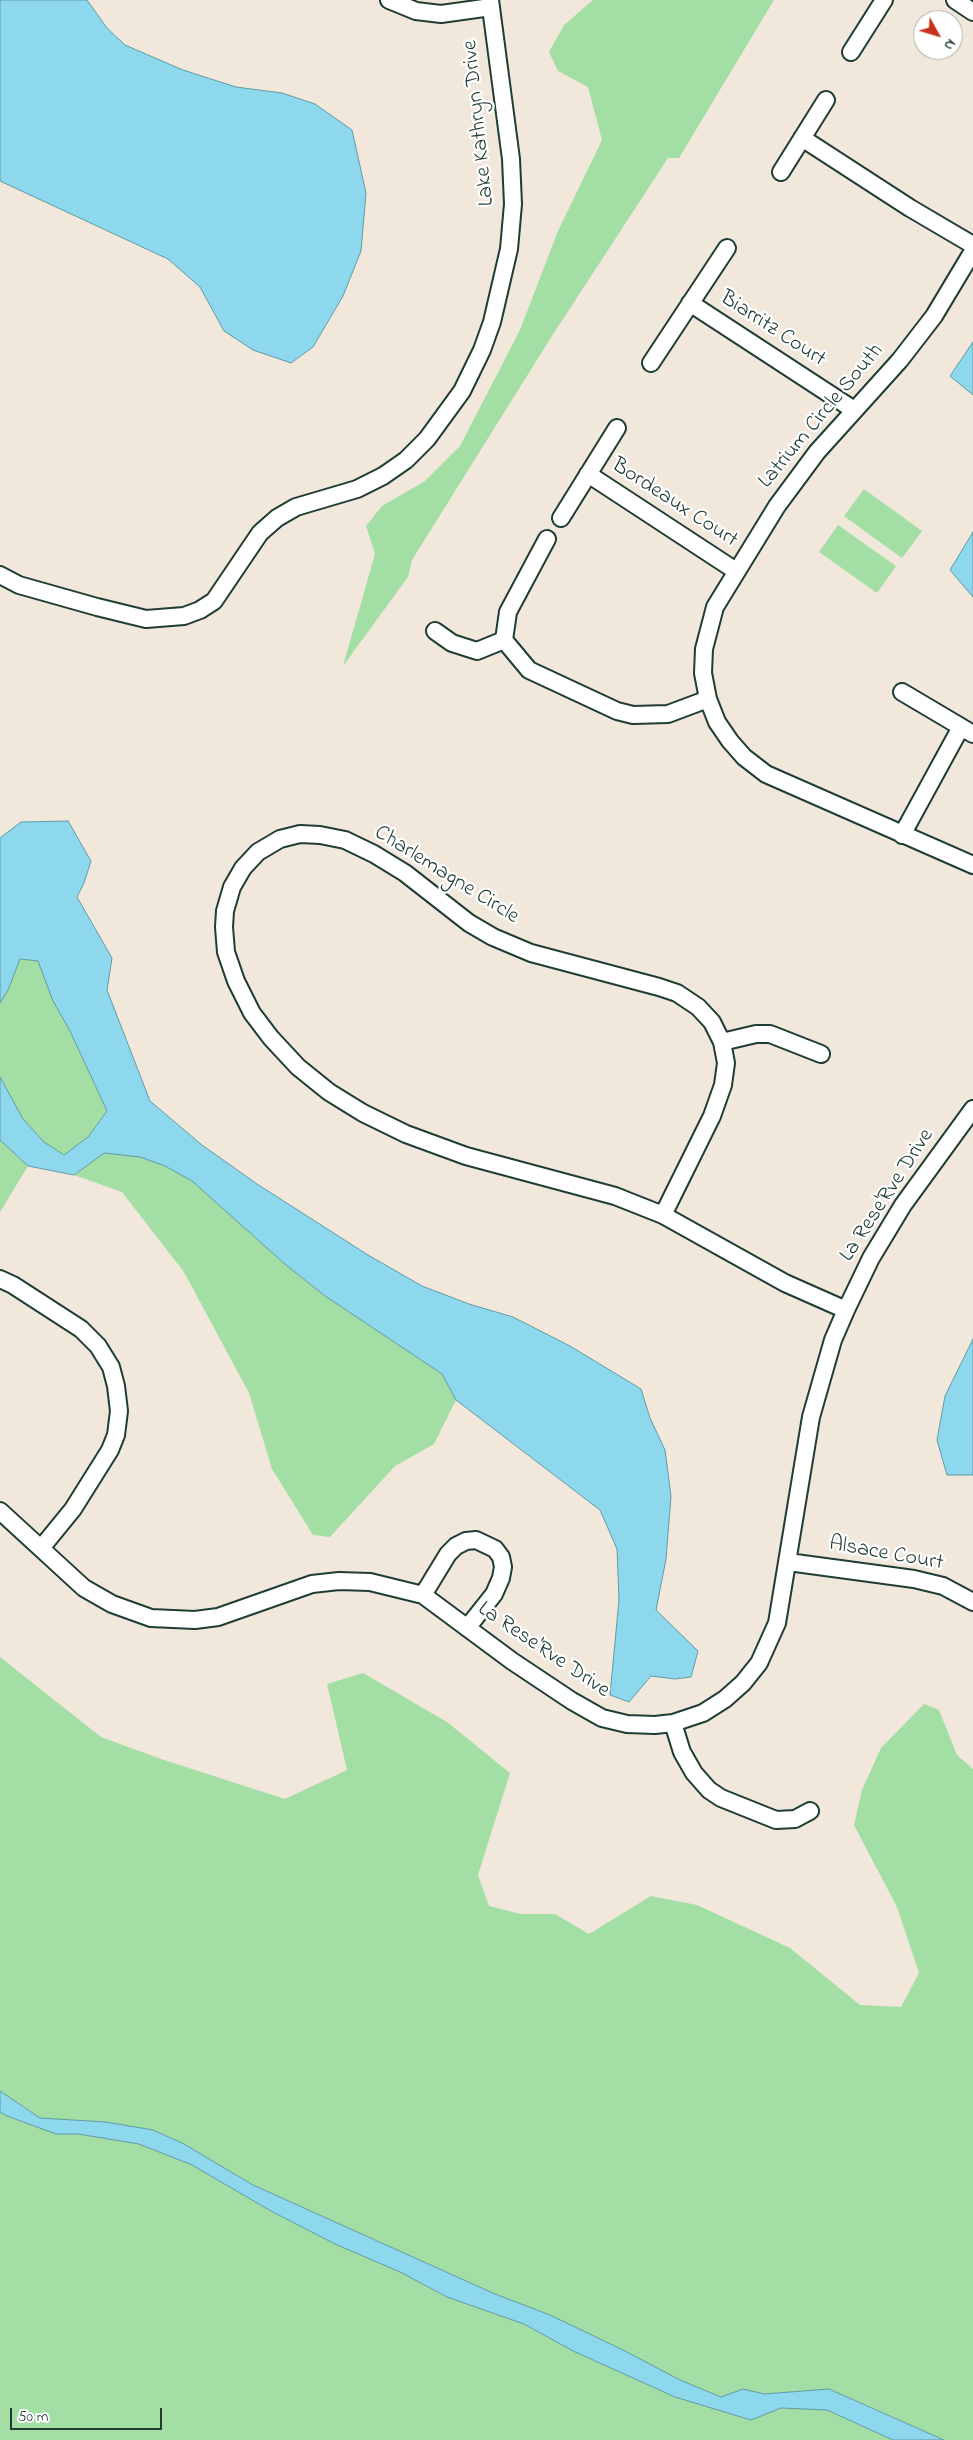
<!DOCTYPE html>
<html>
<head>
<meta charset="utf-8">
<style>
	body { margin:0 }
	#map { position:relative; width:973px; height:2440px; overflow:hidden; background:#f1e8db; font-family:"Indie Flower",sans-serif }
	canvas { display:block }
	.north { position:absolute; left:913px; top:10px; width:50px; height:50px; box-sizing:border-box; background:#fff; border:1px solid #a5b1ae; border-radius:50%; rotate:129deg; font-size:14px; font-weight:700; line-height:20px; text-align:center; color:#1f3d34 }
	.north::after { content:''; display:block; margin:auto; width:18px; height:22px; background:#c8321e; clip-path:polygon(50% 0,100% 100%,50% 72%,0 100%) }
	.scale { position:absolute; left:10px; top:2408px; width:152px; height:22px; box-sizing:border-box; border:2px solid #1f3d34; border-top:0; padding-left:6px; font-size:15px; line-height:18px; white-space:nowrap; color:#1f3d34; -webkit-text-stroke:4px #fff; paint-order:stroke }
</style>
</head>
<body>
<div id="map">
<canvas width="973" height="2440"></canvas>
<div class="north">N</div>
<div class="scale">50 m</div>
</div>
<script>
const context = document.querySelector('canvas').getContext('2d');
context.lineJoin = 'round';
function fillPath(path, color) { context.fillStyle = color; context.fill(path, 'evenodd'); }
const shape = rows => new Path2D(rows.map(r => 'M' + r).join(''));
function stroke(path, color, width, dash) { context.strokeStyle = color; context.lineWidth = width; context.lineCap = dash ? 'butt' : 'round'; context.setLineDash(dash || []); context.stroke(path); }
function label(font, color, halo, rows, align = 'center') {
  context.font = font + ' "Indie Flower",sans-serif'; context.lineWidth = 4.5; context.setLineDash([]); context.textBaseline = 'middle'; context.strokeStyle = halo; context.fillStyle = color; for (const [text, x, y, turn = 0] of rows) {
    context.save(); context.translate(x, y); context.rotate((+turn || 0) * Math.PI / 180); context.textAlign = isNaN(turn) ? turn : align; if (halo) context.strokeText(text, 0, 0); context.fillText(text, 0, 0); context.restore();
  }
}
fillPath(shape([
	[593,0,774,0,679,158,668,158,550,339,412,560,408,577,343,666,375,554,366,526,382,506,425,481,460,446,520,330,558,231,602,140,588,87,558,71,549,52,564,25],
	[864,489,922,531,902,558,844,516],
	[838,525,896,566,877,593,819,552],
	[20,959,38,961,53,1001,70,1031,107,1111,88,1137,64,1155,44,1142,23,1119,0,1077,0,1003,8,990],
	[0,1140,28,1166,0,1212],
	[104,1153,140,1157,165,1166,192,1181,286,1265,325,1296,442,1374,456,1400,434,1444,395,1466,330,1537,313,1535,272,1469,249,1393,184,1272,122,1192,74,1175],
	[0,1657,101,1737,161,1759,285,1799,347,1770,327,1684,363,1673,447,1722,510,1773,478,1875,489,1906,521,1914,555,1914,589,1934,651,1896,697,1905,790,1948,860,2005,901,2007,919,1973,897,1907,854,1825,862,1790,881,1748,924,1704,939,1710,957,1755,973,1769,973,2440,944,2440,830,2389,764,2394,743,2389,722,2397,680,2380,550,2315,495,2294,253,2185,184,2144,153,2130,106,2122,40,2118,0,2091],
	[0,2112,7,2116,56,2134,78,2134,139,2144,192,2165,271,2211,335,2244,400,2272,447,2297,524,2324,573,2351,675,2397,751,2420,781,2408,827,2410,893,2440,0,2440]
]), '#a3dea4');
const water = shape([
	[0,0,87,0,107,28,125,45,183,70,236,87,282,93,315,104,352,130,366,193,361,251,343,296,313,347,291,363,253,350,224,331,200,287,168,259,0,181,0,0],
	[973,342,973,395,950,376,973,342],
	[973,532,973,597,950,570,973,532],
	[68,821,91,861,84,883,77,897,112,958,107,990,150,1101,202,1145,257,1184,368,1255,422,1286,469,1304,513,1317,570,1346,641,1389,650,1418,665,1450,671,1496,666,1559,656,1610,698,1651,691,1677,675,1679,651,1676,629,1702,610,1695,619,1600,617,1549,600,1510,456,1400,442,1374,325,1296,286,1265,192,1181,165,1166,140,1157,104,1153,74,1175,28,1166,0,1140,0,1077,23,1119,44,1142,64,1155,88,1137,107,1111,70,1031,53,1001,38,961,20,959,8,990,0,1003,0,838,21,822,68,821],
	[973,1339,973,1475,947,1475,937,1440,945,1396,973,1339],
	[0,2091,40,2118,106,2122,153,2130,184,2144,253,2185,495,2294,550,2315,623,2350,680,2380,721,2397,743,2389,764,2394,829,2389,944,2440,893,2440,827,2410,781,2408,751,2420,675,2397,573,2351,524,2324,447,2297,400,2272,335,2244,271,2211,192,2165,139,2144,78,2134,56,2134,7,2116,0,2112,0,2091]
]);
fillPath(water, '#8dd8ed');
stroke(water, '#619aa3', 1);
const minor = shape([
	[389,0,416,11,441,14,491,7],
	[955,0,973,12],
	[851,52,884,0],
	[802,138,910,208,973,245],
	[781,172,826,100],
	[973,251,934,316,900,360,817,452,777,506,715,607,704,649,703,673,708,699,717,722,730,741,744,757,766,774,973,865],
	[690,303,854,410],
	[651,363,727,248],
	[588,474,736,571],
	[561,518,617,428],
	[0,575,19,585,97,607,146,619,184,616,200,610,214,601,260,533,277,518,296,507,357,489,383,476,406,460,427,439,462,391,482,350,492,322,509,249,513,204,511,159,490,0],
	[435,631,452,643,477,651,504,640,529,670,617,711,633,715,668,714,708,699],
	[504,640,508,612,547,539],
	[902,692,973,734],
	[902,835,961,727],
	[722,1042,756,1034,770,1034,821,1054],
	[663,1215,712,1116,723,1085,726,1063,722,1042,712,1022,698,1007,677,993,659,987,531,953,493,937,469,923,405,873,374,854,345,840,320,835,300,834,280,839,258,852,243,868,232,887,225,911,224,927,226,952,236,981,252,1013,271,1038,298,1067,329,1092,363,1113,406,1134,466,1156,615,1196,663,1215,785,1283,846,1310],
	[0,1279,13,1285,81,1329,98,1346,111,1367,116,1386,119,1411,116,1435,110,1450,73,1509,42,1547],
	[0,1511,84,1588,112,1604,151,1618,195,1620,218,1617,312,1584,339,1581,370,1582,423,1595,512,1661,572,1701,602,1718,627,1724,655,1725,673,1723,703,1713,725,1699,743,1683,759,1663,777,1623,811,1417,833,1340,846,1310,871,1258,903,1205,973,1109],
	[788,1562,914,1579,943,1586,973,1602],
	[423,1595,448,1554,456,1546,466,1541,476,1540,495,1549,501,1557,503,1567,501,1578,494,1594,467,1628],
	[673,1723,682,1752,694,1773,709,1790,721,1798,776,1820,795,1819,810,1811]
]);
stroke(minor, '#1f3d34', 20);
stroke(minor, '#fff', 16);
label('22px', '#1f3d34', '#fff', [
	["Lake Kathryn Drive",480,123,-96],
	["Biarritz Court",772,330,33],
	["Latrium Circle South",822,417,-50],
	["Bordeaux Court",674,504,33],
	["Charlemagne Circle",446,876,32],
	["La Rese'Rve Drive",888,1196,-57],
	["Alsace Court",886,1555,10],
	["La Rese'Rve Drive",543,1651,34]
]);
</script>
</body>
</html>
